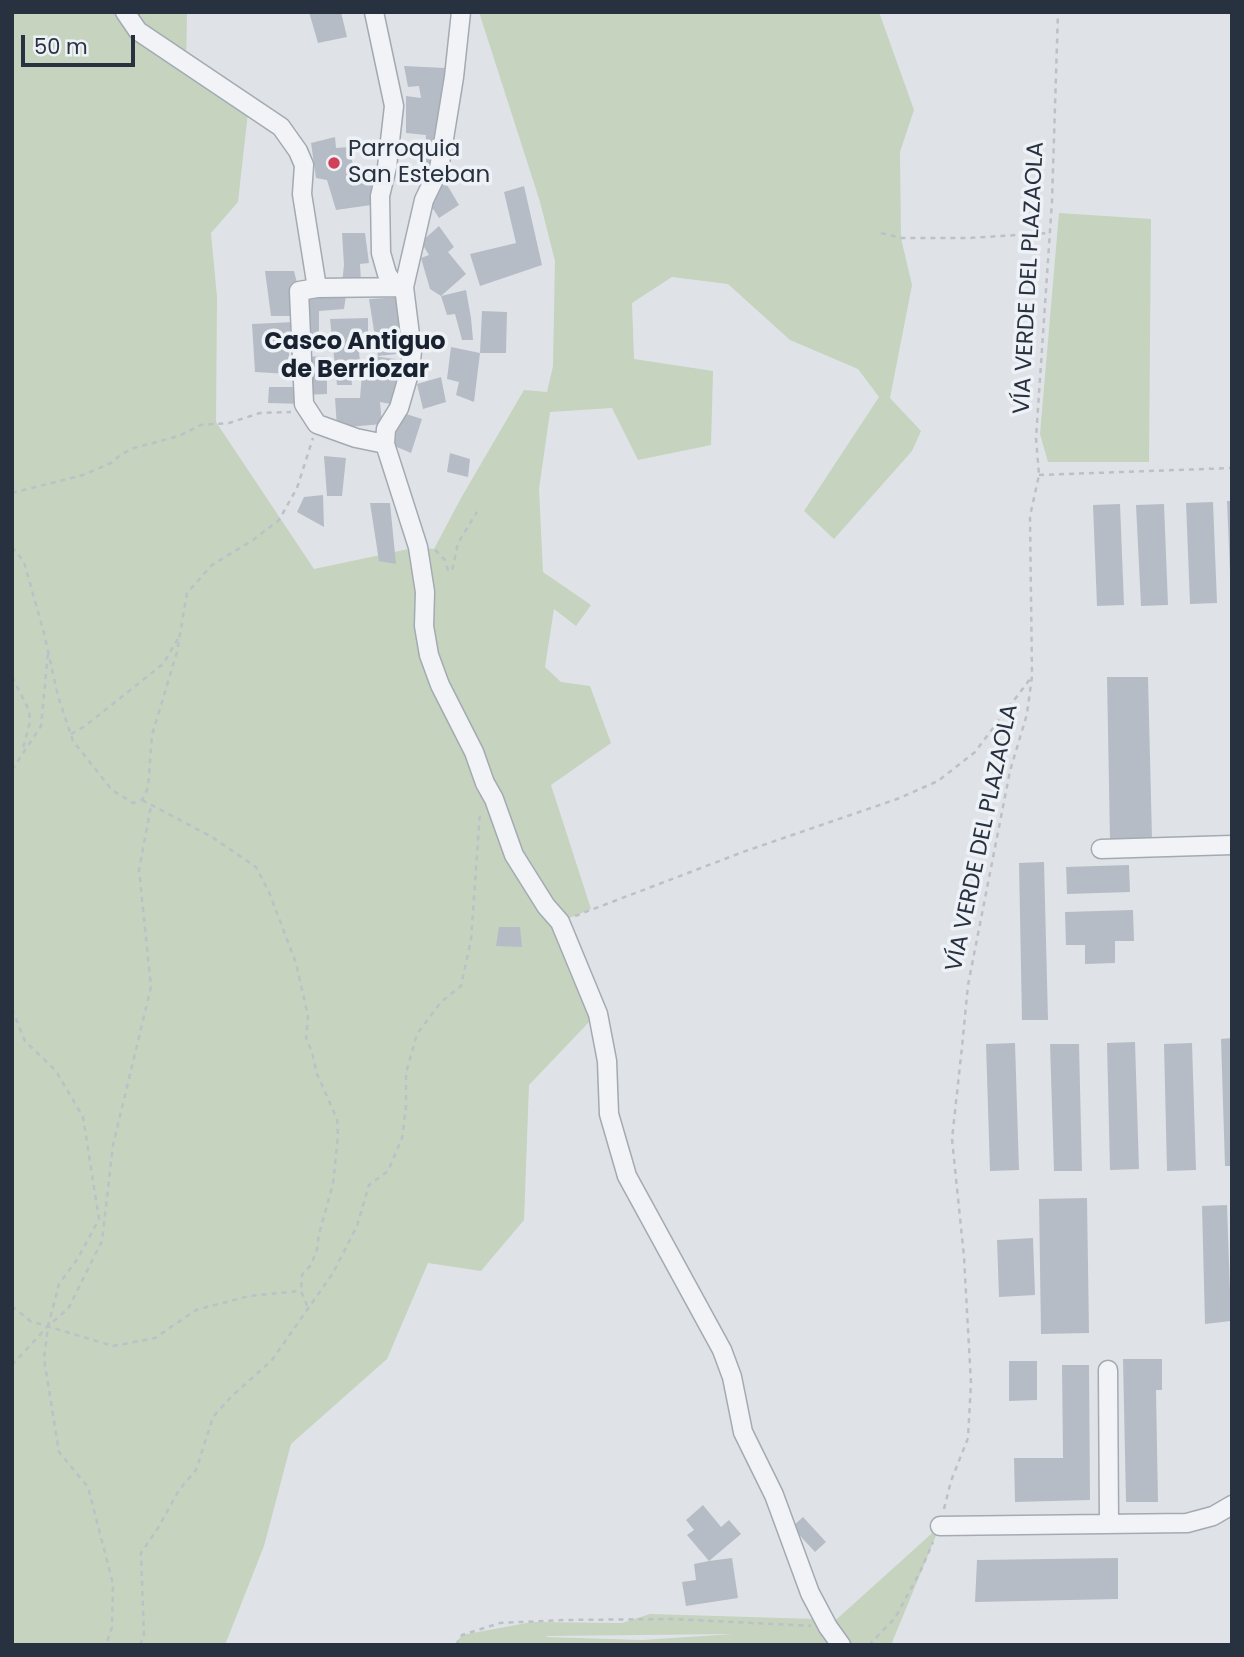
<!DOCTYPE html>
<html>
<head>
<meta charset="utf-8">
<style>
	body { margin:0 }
	#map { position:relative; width:1244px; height:1657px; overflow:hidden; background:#dfe3e8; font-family:Poppins,sans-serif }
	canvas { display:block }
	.frame { position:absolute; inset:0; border:14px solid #273140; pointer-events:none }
	.scale { position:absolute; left:21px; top:35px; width:114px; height:32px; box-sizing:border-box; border:4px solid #273140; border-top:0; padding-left:9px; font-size:21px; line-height:24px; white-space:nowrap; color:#273140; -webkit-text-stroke:5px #eef2f6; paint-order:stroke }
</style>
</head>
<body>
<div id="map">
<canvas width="1244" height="1657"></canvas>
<div class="frame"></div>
<div class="scale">50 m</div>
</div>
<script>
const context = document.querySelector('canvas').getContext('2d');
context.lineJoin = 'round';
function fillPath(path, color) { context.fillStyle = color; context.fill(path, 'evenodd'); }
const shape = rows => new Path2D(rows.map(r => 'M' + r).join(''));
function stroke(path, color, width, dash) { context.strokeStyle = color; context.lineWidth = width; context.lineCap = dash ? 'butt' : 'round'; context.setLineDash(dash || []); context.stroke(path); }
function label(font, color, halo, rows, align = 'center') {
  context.font = font + ' Poppins,sans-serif'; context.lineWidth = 7; context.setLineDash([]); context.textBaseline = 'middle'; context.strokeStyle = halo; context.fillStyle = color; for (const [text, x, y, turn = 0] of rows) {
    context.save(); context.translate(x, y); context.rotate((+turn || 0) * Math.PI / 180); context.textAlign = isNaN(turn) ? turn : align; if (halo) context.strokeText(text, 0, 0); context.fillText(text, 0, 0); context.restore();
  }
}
fillPath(shape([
	[12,12,187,12,186,71,248,112,238,202,211,233,217,297,216,422,314,569,418,547,434,549,461,498,524,390,547,392,553,366,555,261,540,202,479,12,879,12,914,110,900,152,901,238,912,285,890,398,921,431,912,451,834,539,804,511,879,397,858,369,790,340,728,284,672,277,632,303,634,359,713,371,711,445,638,460,612,408,550,412,539,489,543,572,591,605,576,626,554,609,545,667,561,682,590,686,611,743,551,785,591,909,560,922,590,1021,529,1085,524,1220,481,1271,428,1263,387,1359,291,1444,264,1546,225,1645,12,1645],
	[1059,213,1151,219,1149,462,1048,462,1040,434],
	[940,1526,891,1645,454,1645,462,1635,532,1622,622,1623,650,1614,816,1619,828,1627],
	[734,1634,642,1640,546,1637,547,1636]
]), '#c5d3bf');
fillPath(shape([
	[309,12,341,12,347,37,318,43],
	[404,66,445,68,443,101,435,165,425,164,426,135,406,133,406,96,421,98,419,86,408,87],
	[335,137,336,148,349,147,356,178,372,176,371,205,336,210,327,180,316,178,311,143],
	[446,183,459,205,439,218,428,201,436,190],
	[524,186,542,265,480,286,470,254,516,243,504,192],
	[439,226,454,247,448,252,466,274,441,296,430,289,421,258,429,255,421,242],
	[342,233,365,233,369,263,360,264,361,282,342,283,344,265],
	[265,271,294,271,299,291,347,288,344,309,319,311,319,336,301,335,300,316,271,316],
	[466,290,471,318,473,340,462,340,455,314,447,315,441,296],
	[401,297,406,353,378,356,369,299],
	[482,311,507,312,506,353,480,353],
	[368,318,368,340,358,340,360,363,357,373,351,374,352,385,337,385,330,319],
	[294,322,296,342,289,342,289,374,255,372,252,324],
	[451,347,480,353,474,402,456,395,459,382,447,379],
	[327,356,327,394,303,395,304,404,268,403,269,387,303,387,302,357],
	[374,356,402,360,396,405,380,402,382,424,337,428,335,398,360,398,362,374,373,376],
	[441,377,446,402,423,409,417,384],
	[403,413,422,419,411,453,392,445],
	[450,453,470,459,468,477,447,472],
	[324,456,346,458,342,496,327,496],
	[323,495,324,527,297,512,304,497],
	[1227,501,1232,501,1232,572,1230,572],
	[1213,502,1217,603,1190,604,1186,503],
	[370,503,390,503,396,564,379,561],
	[1120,504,1124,605,1097,606,1093,505],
	[1164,504,1168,605,1141,606,1136,505],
	[1107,677,1148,677,1152,839,1110,840],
	[1044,862,1048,1020,1022,1020,1019,863],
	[1129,865,1130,892,1067,894,1066,867],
	[1133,910,1134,941,1115,941,1115,963,1085,964,1085,945,1066,945,1065,912],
	[499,927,520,927,522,947,496,946],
	[1232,1038,1232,1166,1225,1166,1221,1039],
	[1135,1042,1139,1169,1110,1170,1107,1043],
	[1015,1043,1019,1170,990,1171,986,1044],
	[1192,1043,1196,1170,1167,1171,1164,1044],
	[1050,1044,1079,1044,1082,1171,1054,1171],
	[1087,1198,1089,1333,1041,1334,1039,1199],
	[1227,1205,1231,1321,1205,1324,1202,1206],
	[1033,1238,1035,1295,999,1297,997,1240],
	[1123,1359,1162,1359,1162,1390,1156,1390,1158,1502,1126,1502],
	[1009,1361,1037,1361,1037,1400,1009,1401],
	[1062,1365,1089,1365,1090,1500,1015,1502,1014,1458,1063,1458],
	[703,1505,721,1527,729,1520,741,1534,709,1561,732,1558,738,1598,686,1606,682,1582,696,1580,694,1564,709,1561,687,1535,694,1530,686,1520],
	[803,1517,826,1542,815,1552,792,1527],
	[1118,1558,1118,1599,975,1602,977,1560]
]), '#b6bcc5');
const minor = shape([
	[125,12,138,31,281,127,298,151,304,165,302,194,317,288],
	[374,12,394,106,387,167,380,196,381,253,387,274,395,286],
	[461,12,454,77,439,169,424,200,404,287,412,351,410,370,399,408,386,429,385,444,418,547,425,592,424,626,429,655,440,685,474,752,485,783,494,799,514,855,546,906,560,922,598,1014,607,1061,609,1114,627,1176,722,1350,732,1377,743,1432,774,1495,810,1593,828,1627,841,1645],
	[385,444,356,438,317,424,304,404,299,291,317,288,404,287],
	[1101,849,1232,845],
	[1108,1370,1109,1524],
	[940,1526,1187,1523,1213,1516,1232,1505]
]);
stroke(minor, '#a4aab2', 21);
stroke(shape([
	[881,233,901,238,969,238,1048,233],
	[1039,475,1232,468],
	[12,493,83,475,113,462,120,455,134,448,179,436,201,425,229,423,260,413,291,412],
	[12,547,24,562,44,633,58,696,73,741,112,790,133,803,142,800,148,788,152,735,177,652,187,593,212,565,253,540,279,520,297,488,313,438],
	[435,550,445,560,448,570,452,571,458,543,477,512],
	[12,677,29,710,30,722,22,752],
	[71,734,85,726,163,664,179,637],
	[12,770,41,726,48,653],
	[142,800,212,837,256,867,269,892,296,963,308,1016,306,1038,312,1052,317,1074,337,1119,338,1136,333,1184,319,1234,317,1249,311,1265,302,1275,301,1291,308,1308],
	[575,916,743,852,897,799,938,781,975,752,1030,679],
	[12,1009,25,1041,56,1071,83,1117,99,1219,78,1258,59,1284,48,1326,44,1359,59,1452,88,1487,113,1584,112,1627,106,1645],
	[12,1306,30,1321,113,1346,155,1338,196,1310,249,1296,300,1291],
	[12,1365,48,1326,68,1309,102,1241,113,1145,151,987,139,870,151,806],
	[944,1509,951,1481,968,1438,971,1383,964,1257,952,1139,962,1047,968,985,1010,771,1027,714,1032,676,1030,516,1039,475,1036,438,1052,201,1058,12],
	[140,1645,144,1636,141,1553,158,1528,179,1490,196,1470,213,1417,231,1397,272,1360,333,1273,357,1226,369,1185,388,1171,402,1138,406,1106,406,1073,417,1034,441,1002,461,986,471,940,480,812],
	[456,1645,462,1635,500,1623,563,1620,674,1619,811,1626],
	[869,1645,895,1618,920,1572,933,1542]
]), '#bcc1c7', 2.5, [5, 5]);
stroke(minor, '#f1f3f7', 18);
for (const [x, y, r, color] of [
	[334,163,7,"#d23f59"]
]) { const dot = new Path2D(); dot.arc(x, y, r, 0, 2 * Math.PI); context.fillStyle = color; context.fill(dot); stroke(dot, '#eef2f6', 2.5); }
label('23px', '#273140', '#eef2f6', [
	["Parroquia",348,150],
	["San Esteban",348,176]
], 'left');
label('23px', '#273140', '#eef2f6', [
	["VÍA VERDE DEL PLAZAOLA",1030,278,-87],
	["VÍA VERDE DEL PLAZAOLA",983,838,-78]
]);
label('bold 24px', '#192231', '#eef2f6', [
	["Casco Antiguo",355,343],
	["de Berriozar",355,371]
]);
</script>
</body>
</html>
